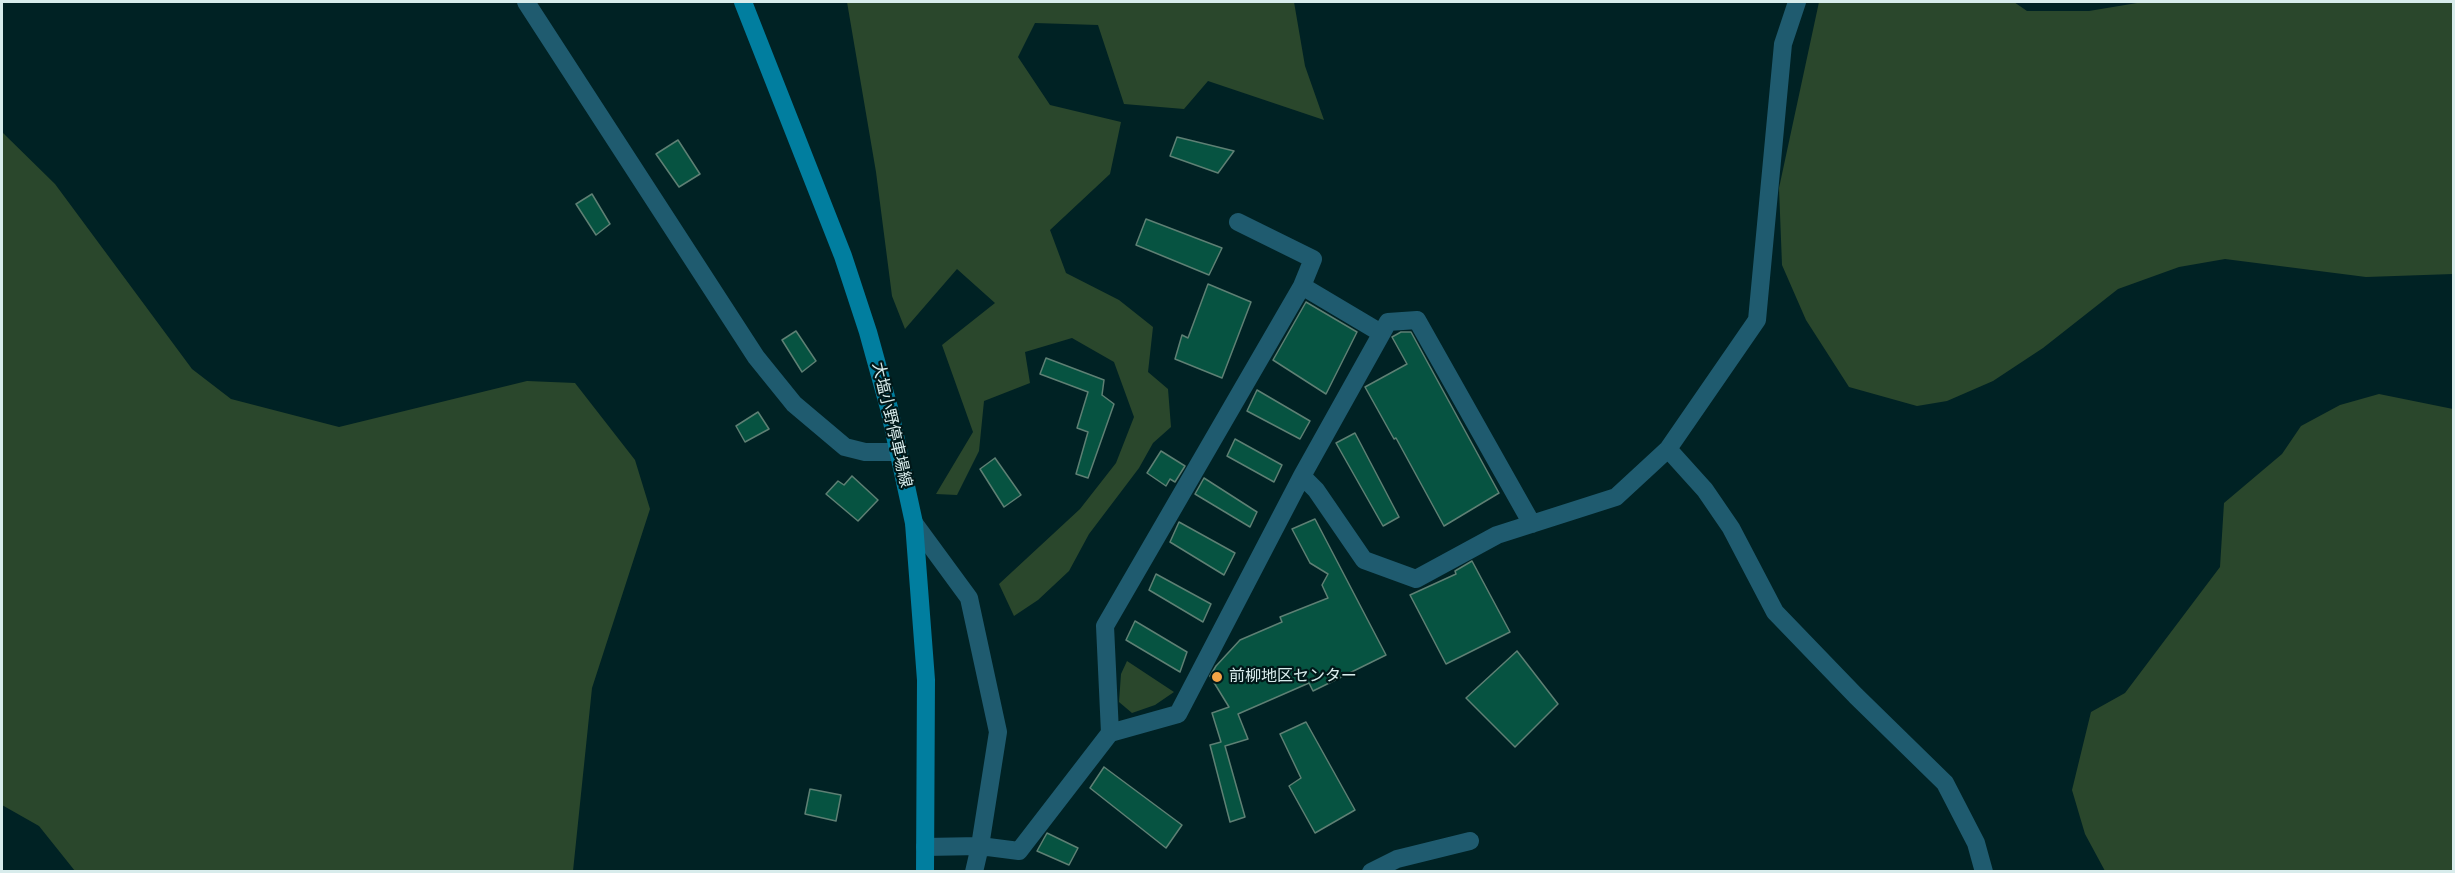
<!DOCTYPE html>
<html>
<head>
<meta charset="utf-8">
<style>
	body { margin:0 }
	#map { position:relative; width:2455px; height:873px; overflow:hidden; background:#002224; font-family:Poppins,sans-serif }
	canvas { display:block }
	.frame { position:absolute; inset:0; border:3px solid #d8ecec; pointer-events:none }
</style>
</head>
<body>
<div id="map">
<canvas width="2455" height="873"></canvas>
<div class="frame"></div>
</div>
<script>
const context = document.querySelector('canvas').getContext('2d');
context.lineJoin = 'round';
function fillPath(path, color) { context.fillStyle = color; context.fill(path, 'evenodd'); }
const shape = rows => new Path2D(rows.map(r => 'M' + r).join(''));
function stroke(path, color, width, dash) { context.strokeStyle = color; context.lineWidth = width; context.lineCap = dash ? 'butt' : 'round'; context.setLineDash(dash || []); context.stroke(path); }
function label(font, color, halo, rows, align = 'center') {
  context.font = font + ' Poppins,"Noto Sans JP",sans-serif'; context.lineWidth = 4.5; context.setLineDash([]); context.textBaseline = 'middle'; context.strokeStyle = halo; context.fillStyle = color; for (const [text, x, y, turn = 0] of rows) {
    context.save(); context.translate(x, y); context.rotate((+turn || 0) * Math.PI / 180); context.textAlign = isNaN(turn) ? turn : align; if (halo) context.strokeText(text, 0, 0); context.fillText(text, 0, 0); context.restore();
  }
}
fillPath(shape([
	[847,2,1294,2,1305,66,1324,120,1208,81,1184,109,1124,104,1098,25,1035,23,1018,57,1050,105,1121,122,1110,174,1050,230,1066,273,1119,300,1153,327,1148,372,1168,389,1171,427,1153,443,1139,468,1089,534,1069,571,1038,600,1014,616,999,584,1080,509,1116,463,1134,417,1114,362,1072,338,1025,352,1030,383,984,401,979,451,957,495,936,494,973,432,942,345,995,303,957,269,905,329,892,296,876,172],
	[1819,2,2014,2,2027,11,2089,11,2143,2,2453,2,2453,274,2366,277,2225,259,2179,267,2118,289,2043,348,1993,381,1947,401,1917,406,1849,387,1806,320,1782,265,1779,188],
	[2,132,55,184,192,369,231,399,339,427,527,381,575,383,635,460,650,509,592,688,573,871,75,871,39,826,2,805],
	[2379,394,2453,409,2453,871,2105,871,2085,834,2072,790,2091,712,2125,693,2220,567,2224,503,2282,454,2301,426,2340,405],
	[1127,661,1174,692,1155,705,1132,713,1119,702,1121,674]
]), '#2a472c');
const building = shape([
	[1177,137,1234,151,1218,173,1170,156,1177,137],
	[678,140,700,174,679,187,656,154,678,140],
	[592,194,610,224,596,235,576,204,592,194],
	[1146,219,1222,248,1209,275,1136,245,1146,219],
	[1208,284,1251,302,1222,378,1175,359,1182,335,1188,338,1208,284],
	[1306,302,1357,332,1326,394,1273,360,1306,302],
	[796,331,816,361,802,372,782,340,796,331],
	[1401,332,1411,332,1499,493,1444,526,1396,438,1394,439,1365,387,1407,364,1392,337,1401,332],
	[1046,358,1104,380,1102,395,1114,404,1088,478,1076,474,1088,432,1077,428,1088,392,1040,374,1046,358],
	[1257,390,1310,421,1300,439,1247,411,1257,390],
	[758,412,769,429,745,442,736,426,758,412],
	[1355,433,1399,517,1383,526,1336,443,1355,433],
	[1235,439,1282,465,1274,482,1227,456,1235,439],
	[1161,451,1185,466,1175,482,1170,479,1166,486,1147,473,1161,451],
	[995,458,1021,495,1004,507,980,469,995,458],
	[852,476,878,500,858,521,826,494,838,481,844,485,852,476],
	[1204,478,1257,512,1250,527,1195,494,1204,478],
	[1315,519,1386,655,1313,691,1309,683,1238,714,1248,739,1225,746,1245,817,1230,822,1210,745,1221,742,1212,713,1229,707,1210,676,1216,666,1240,640,1282,622,1280,617,1328,598,1322,585,1328,574,1310,563,1292,529,1315,519],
	[1179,522,1235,553,1224,575,1170,542,1179,522],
	[1472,561,1510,632,1446,664,1410,595,1456,574,1455,571,1472,561],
	[1156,574,1211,604,1203,622,1149,590,1156,574],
	[1135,621,1187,652,1180,672,1126,640,1135,621],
	[1517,651,1558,704,1515,747,1466,698,1517,651],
	[1306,722,1355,810,1315,833,1289,786,1301,778,1280,734,1306,722],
	[1104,767,1182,825,1166,848,1090,788,1104,767],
	[810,789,841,795,836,821,805,814,810,789],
	[1047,833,1078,848,1069,865,1037,851,1047,833]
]);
fillPath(building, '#065341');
stroke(building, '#5e8074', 1.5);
stroke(shape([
	[526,2,756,357,794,404,845,447,865,452,898,452],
	[1302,286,1381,333],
	[1668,449,1705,490,1731,528,1775,612,1856,696,1945,783,1976,843,1984,872],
	[1302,476,1388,322,1417,320,1532,524],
	[914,523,969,598,998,732,980,846,974,872],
	[1110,733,1105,626,1302,286,1313,259,1238,222],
	[925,847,980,846,1019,851,1110,733,1178,714,1302,476,1316,490,1364,560,1416,579,1497,535,1616,497,1668,449,1757,320,1783,44,1797,2],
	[1371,872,1397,859,1470,841]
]), '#1f5b6f', 18);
stroke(shape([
	[743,2,843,256,868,332,889,408,914,523,926,680,925,872]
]), '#017e9f', 18);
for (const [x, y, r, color] of [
	[1217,677,6,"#f5a346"]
]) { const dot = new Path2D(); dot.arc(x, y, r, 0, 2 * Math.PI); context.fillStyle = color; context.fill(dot); stroke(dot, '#001819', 2); }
label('16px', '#d8ecec', '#001819', [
	["大塩小野停車場線",891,425,77]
]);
label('16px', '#d8ecec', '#001819', [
	["前柳地区センター",1229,677]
], 'left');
</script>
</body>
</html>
